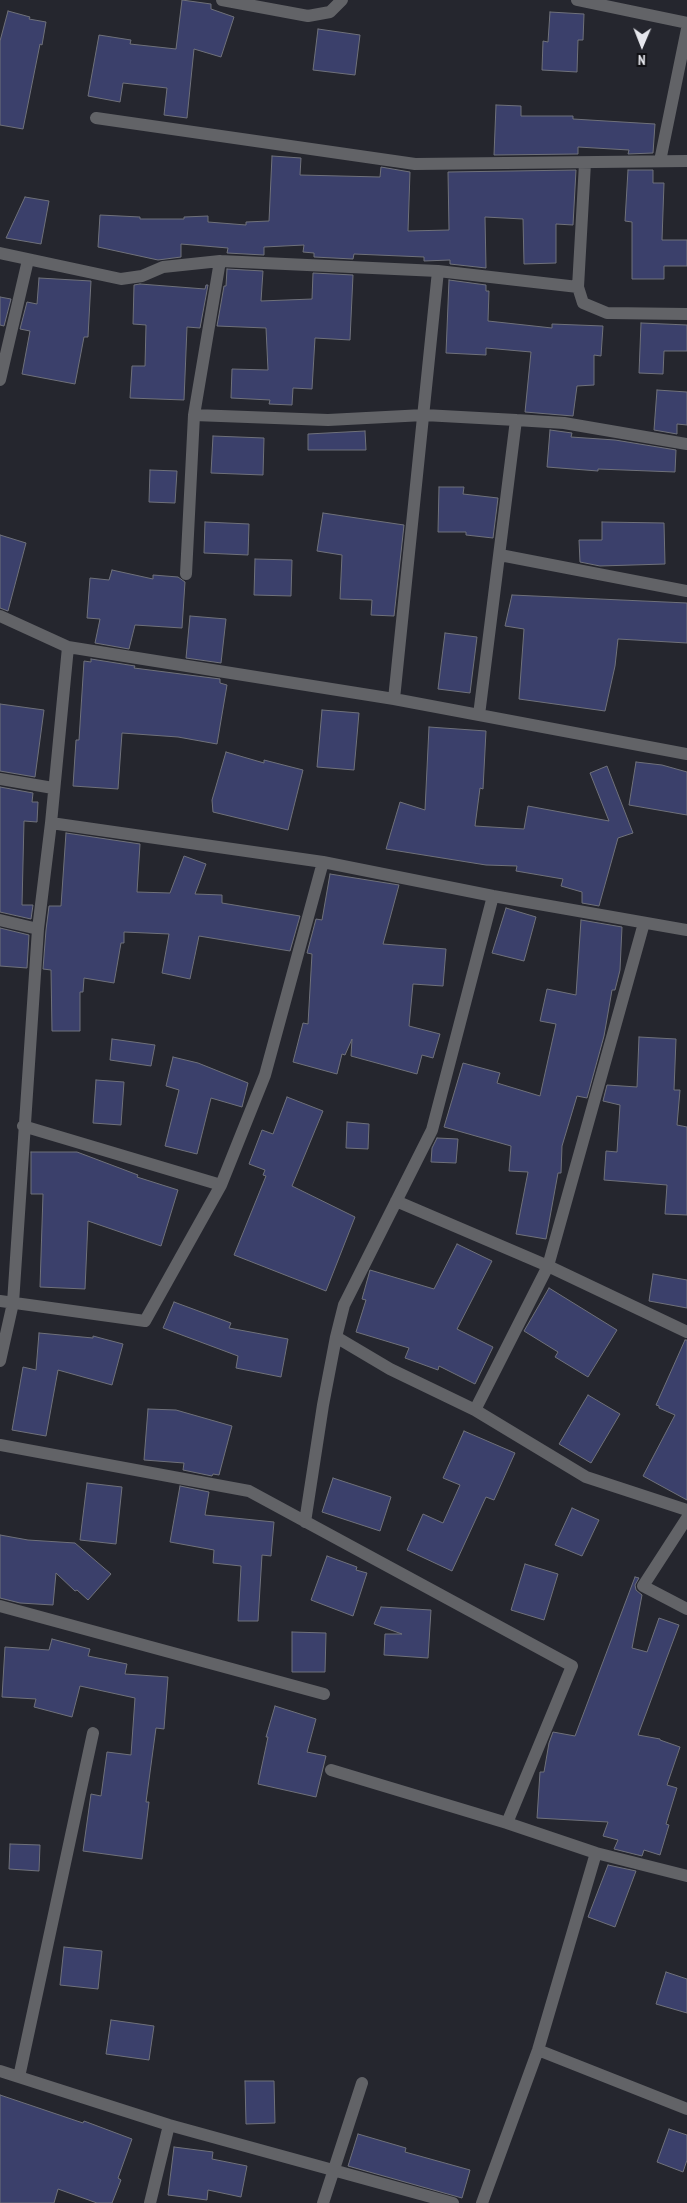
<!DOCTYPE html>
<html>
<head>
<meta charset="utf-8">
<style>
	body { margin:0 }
	#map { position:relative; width:687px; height:2203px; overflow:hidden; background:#25262e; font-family:"PT Sans Narrow",sans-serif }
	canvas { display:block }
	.north { position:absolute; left:617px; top:20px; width:50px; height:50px; -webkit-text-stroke:4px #0f0f13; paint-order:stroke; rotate:181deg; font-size:14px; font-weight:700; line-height:20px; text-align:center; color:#e6e7ed }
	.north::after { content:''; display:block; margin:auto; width:18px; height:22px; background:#e6e7ed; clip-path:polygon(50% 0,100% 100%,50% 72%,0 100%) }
</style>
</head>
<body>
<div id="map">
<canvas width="687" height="2203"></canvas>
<div class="north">N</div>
</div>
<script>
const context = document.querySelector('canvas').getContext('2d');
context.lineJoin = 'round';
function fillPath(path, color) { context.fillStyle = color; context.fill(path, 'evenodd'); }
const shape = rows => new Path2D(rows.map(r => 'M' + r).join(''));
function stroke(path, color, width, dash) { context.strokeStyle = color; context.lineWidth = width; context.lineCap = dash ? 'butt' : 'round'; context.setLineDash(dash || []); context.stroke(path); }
const building = shape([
	[182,0,211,4,211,9,234,17,221,57,194,49,187,118,164,115,167,88,123,83,120,102,88,96,99,35,131,40,130,44,176,49,182,0],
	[8,11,30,17,29,19,46,22,42,45,40,44,23,129,0,125,0,41,8,11],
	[550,12,584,14,583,40,578,40,577,72,542,70,543,41,548,42,550,12],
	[318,29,360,35,355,75,313,70,318,29],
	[496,105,521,106,521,116,573,116,573,119,655,124,653,153,628,154,629,150,578,147,578,154,494,155,496,105],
	[272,156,301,158,300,175,380,177,381,167,410,172,408,231,449,230,448,172,576,170,573,225,556,224,556,263,524,264,523,219,485,217,486,268,450,264,450,260,424,261,424,257,354,254,353,259,314,257,314,253,303,252,304,245,264,247,264,255,227,253,228,248,181,244,181,257,158,260,98,247,100,215,140,217,140,219,184,219,184,217,208,216,208,222,246,225,246,222,269,221,272,156],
	[628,170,653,170,653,183,664,183,662,240,687,240,687,266,664,266,664,279,632,279,632,222,625,221,628,170],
	[25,197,49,201,41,244,6,238,25,197],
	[227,269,263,271,261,301,312,299,313,273,353,275,350,340,315,338,312,389,293,388,292,405,269,404,270,400,231,398,232,369,268,370,266,328,217,326,224,286,226,286,227,269],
	[39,278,91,281,88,337,84,337,75,384,22,374,30,331,20,329,27,302,37,304,39,278],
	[449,280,486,285,486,291,489,291,488,321,552,328,552,324,603,326,601,356,594,355,594,385,577,386,573,416,525,412,531,352,486,348,486,355,446,353,449,280],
	[140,284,205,289,206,285,208,285,200,328,187,327,184,400,130,398,132,366,145,366,146,325,133,324,134,285,140,284],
	[0,297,11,299,4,326,0,325,0,297],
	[641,323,687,325,687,351,664,351,663,374,639,373,641,323],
	[657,390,687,392,687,425,677,424,677,434,654,430,657,390],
	[550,430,572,433,571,437,615,440,676,450,675,472,598,469,598,471,547,467,550,430],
	[365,431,366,450,308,450,308,434,365,431],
	[213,436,264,438,263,475,211,473,213,436],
	[150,470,177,471,175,503,149,502,150,470],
	[439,487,464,487,463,494,498,498,493,538,466,535,466,532,438,532,439,487],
	[323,513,404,525,394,616,371,615,372,600,340,599,342,555,317,551,323,513],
	[205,522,249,524,248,555,204,553,205,522],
	[602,522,664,523,665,564,600,566,580,562,579,540,602,540,602,522],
	[0,535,26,543,8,611,0,608,0,535],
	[255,559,292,560,291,596,254,595,255,559],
	[112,570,153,579,153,575,178,577,185,582,182,628,135,625,129,649,95,643,100,619,87,618,90,578,109,580,112,570],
	[512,595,687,603,687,643,618,639,615,666,605,711,519,699,524,629,505,626,512,595],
	[190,616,226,619,221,663,186,658,190,616],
	[445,633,477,637,470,693,438,689,445,633],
	[91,659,135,666,134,668,220,679,220,683,227,685,217,744,178,737,122,733,118,789,73,786,76,740,79,740,84,661,91,662,91,659],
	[0,704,44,710,35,777,0,771,0,704],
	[322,710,359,713,354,770,317,767,322,710],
	[429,727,486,731,483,789,480,788,475,826,524,829,528,806,609,821,590,773,607,766,633,833,618,838,599,906,582,903,582,892,561,886,563,879,516,871,517,866,486,865,386,849,400,802,425,810,429,727],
	[226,752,264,763,264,760,303,770,288,830,213,812,212,800,226,752],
	[636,762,662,765,687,772,687,815,629,805,636,762],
	[0,787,33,793,32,802,38,802,37,822,24,821,22,905,33,905,31,919,0,912,0,787],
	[66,833,140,844,137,892,170,893,184,856,206,864,195,894,222,895,222,903,300,916,290,951,199,936,190,979,162,973,169,934,124,932,124,943,121,943,114,983,84,978,83,992,80,992,80,1031,52,1031,51,970,43,969,46,930,49,906,61,906,66,833],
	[330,874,399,885,383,944,446,949,443,986,413,984,409,1026,440,1034,433,1058,422,1055,417,1074,351,1056,352,1039,345,1055,342,1054,337,1074,293,1062,303,1023,308,1024,312,954,307,953,316,919,322,920,330,874],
	[506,908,536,917,524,961,492,953,506,908],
	[581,920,622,927,620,970,615,990,612,990,604,1036,587,1098,577,1096,562,1146,561,1173,558,1173,546,1239,516,1234,528,1172,509,1171,511,1146,444,1127,463,1063,500,1073,497,1083,540,1096,556,1024,540,1021,547,989,576,995,581,920],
	[0,928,29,935,27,968,0,966,0,928],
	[639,1037,676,1039,674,1090,680,1090,677,1125,687,1127,687,1215,665,1214,667,1185,604,1180,606,1151,617,1152,620,1105,603,1101,607,1085,637,1087,639,1037],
	[112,1039,155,1045,151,1066,110,1060,112,1039],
	[173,1057,198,1063,248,1083,242,1107,211,1098,197,1154,165,1146,179,1090,166,1086,173,1057],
	[96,1080,124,1082,121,1125,93,1123,96,1080],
	[287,1097,323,1111,292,1186,355,1217,326,1291,234,1255,266,1176,263,1175,265,1170,249,1164,262,1130,273,1134,287,1097],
	[347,1122,369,1124,368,1149,346,1148,347,1122],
	[437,1138,458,1139,456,1163,431,1162,432,1148,437,1138],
	[31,1152,77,1152,138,1175,137,1177,178,1190,161,1246,88,1221,85,1289,40,1287,43,1194,31,1194,31,1152],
	[457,1244,492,1261,457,1329,493,1347,475,1384,439,1366,438,1370,405,1358,409,1348,356,1332,366,1300,362,1299,370,1270,434,1289,457,1244],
	[653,1274,687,1280,687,1308,649,1301,653,1274],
	[549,1288,617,1330,588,1377,555,1357,558,1352,524,1331,549,1288],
	[174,1302,231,1323,229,1328,288,1339,281,1377,236,1368,238,1356,163,1328,174,1302],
	[39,1333,93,1338,93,1336,123,1344,112,1385,58,1370,46,1436,12,1430,23,1367,36,1370,39,1333],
	[685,1340,687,1340,687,1500,643,1476,675,1415,659,1408,659,1406,656,1405,685,1340],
	[588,1395,620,1414,591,1463,559,1444,588,1395],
	[148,1409,176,1410,232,1426,219,1475,213,1474,212,1476,183,1470,184,1463,144,1460,148,1409],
	[464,1431,515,1453,494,1500,486,1497,452,1571,407,1550,423,1514,443,1523,460,1485,443,1478,464,1431],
	[333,1478,391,1497,380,1531,322,1512,333,1478],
	[87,1483,122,1487,116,1544,80,1540,87,1483],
	[180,1486,209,1492,205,1515,274,1522,271,1556,262,1555,258,1621,238,1621,241,1566,213,1563,214,1550,170,1542,180,1486],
	[572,1508,599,1520,582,1556,555,1545,572,1508],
	[0,1535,28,1540,75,1543,111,1574,88,1600,77,1590,75,1591,56,1573,53,1605,20,1603,0,1598,0,1535],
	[327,1556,357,1567,356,1570,367,1573,353,1616,311,1600,327,1556],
	[525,1564,558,1574,544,1620,511,1610,525,1564],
	[635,1577,639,1578,635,1585,636,1590,642,1595,632,1648,647,1652,659,1618,679,1625,638,1735,660,1739,660,1740,680,1747,667,1785,677,1788,666,1824,669,1825,660,1855,644,1850,642,1856,614,1849,618,1840,603,1836,608,1822,537,1818,540,1772,544,1772,549,1743,553,1732,575,1736,635,1577],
	[381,1607,431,1610,428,1658,384,1655,385,1634,402,1634,374,1624,381,1607],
	[292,1632,326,1633,325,1672,292,1672,292,1632],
	[52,1639,90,1649,88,1656,127,1664,125,1674,168,1677,164,1729,156,1728,146,1802,149,1802,142,1859,83,1851,91,1794,101,1796,107,1752,131,1755,135,1698,80,1686,72,1717,34,1707,36,1699,2,1697,5,1647,49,1650,52,1639],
	[275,1706,316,1719,307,1752,326,1756,316,1797,258,1784,268,1737,266,1737,275,1706],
	[10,1844,40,1845,39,1871,9,1869,10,1844],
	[608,1865,636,1871,615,1927,588,1917,608,1865],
	[64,1947,102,1951,98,1989,60,1985,64,1947],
	[666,1972,687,1979,687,2013,656,2004,666,1972],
	[111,2020,154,2026,149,2060,106,2054,111,2020],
	[245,2081,274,2081,275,2123,246,2124,245,2081],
	[0,2095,83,2123,84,2121,132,2139,118,2178,121,2180,112,2203,97,2203,58,2189,54,2203,0,2203,0,2095],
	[669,2129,687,2135,687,2160,683,2172,657,2162,669,2129],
	[358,2134,406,2148,405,2152,470,2170,462,2198,348,2166,358,2134],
	[174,2147,213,2152,212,2159,247,2166,241,2197,208,2190,207,2200,168,2195,174,2147]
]);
fillPath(building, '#3b406b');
stroke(building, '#6f717a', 1);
stroke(shape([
	[222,0,308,16,330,12,342,0],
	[577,0,687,23],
	[96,118,415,164,687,161],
	[660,161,687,29],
	[0,253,121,279,142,276,163,267,220,261,438,271,578,287,585,163],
	[578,287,583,303,607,313,687,314],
	[0,380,28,260],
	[194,415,328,420,424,415,516,420,564,423,687,444],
	[500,555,687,591],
	[186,574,194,415,220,261],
	[0,616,68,647,394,699,687,754],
	[68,647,51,823,323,862,493,896,687,930],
	[394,699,438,271],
	[479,715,516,420],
	[0,779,53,788],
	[0,920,38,929],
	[644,923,548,1266,687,1332],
	[23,1126,221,1185],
	[396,1201,548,1266,475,1410],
	[0,1301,145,1321,221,1185,265,1075,323,862],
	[336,1337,390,1369,475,1410,586,1477,687,1510],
	[0,1361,13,1303,38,929,51,823],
	[0,1445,249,1491,572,1666,507,1823],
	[687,1518,643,1586,687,1609],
	[305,1522,323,1405,336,1337,344,1305,432,1130,493,896],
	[0,1606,324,1694],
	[331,1770,507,1823,596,1853,687,1876],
	[538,2050,687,2109],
	[0,2071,169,2125,453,2203],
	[19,2077,93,1733],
	[150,2203,169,2125],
	[323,2203,362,2083],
	[482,2203,538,2050,596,1853]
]), '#626367', 12);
</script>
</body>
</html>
